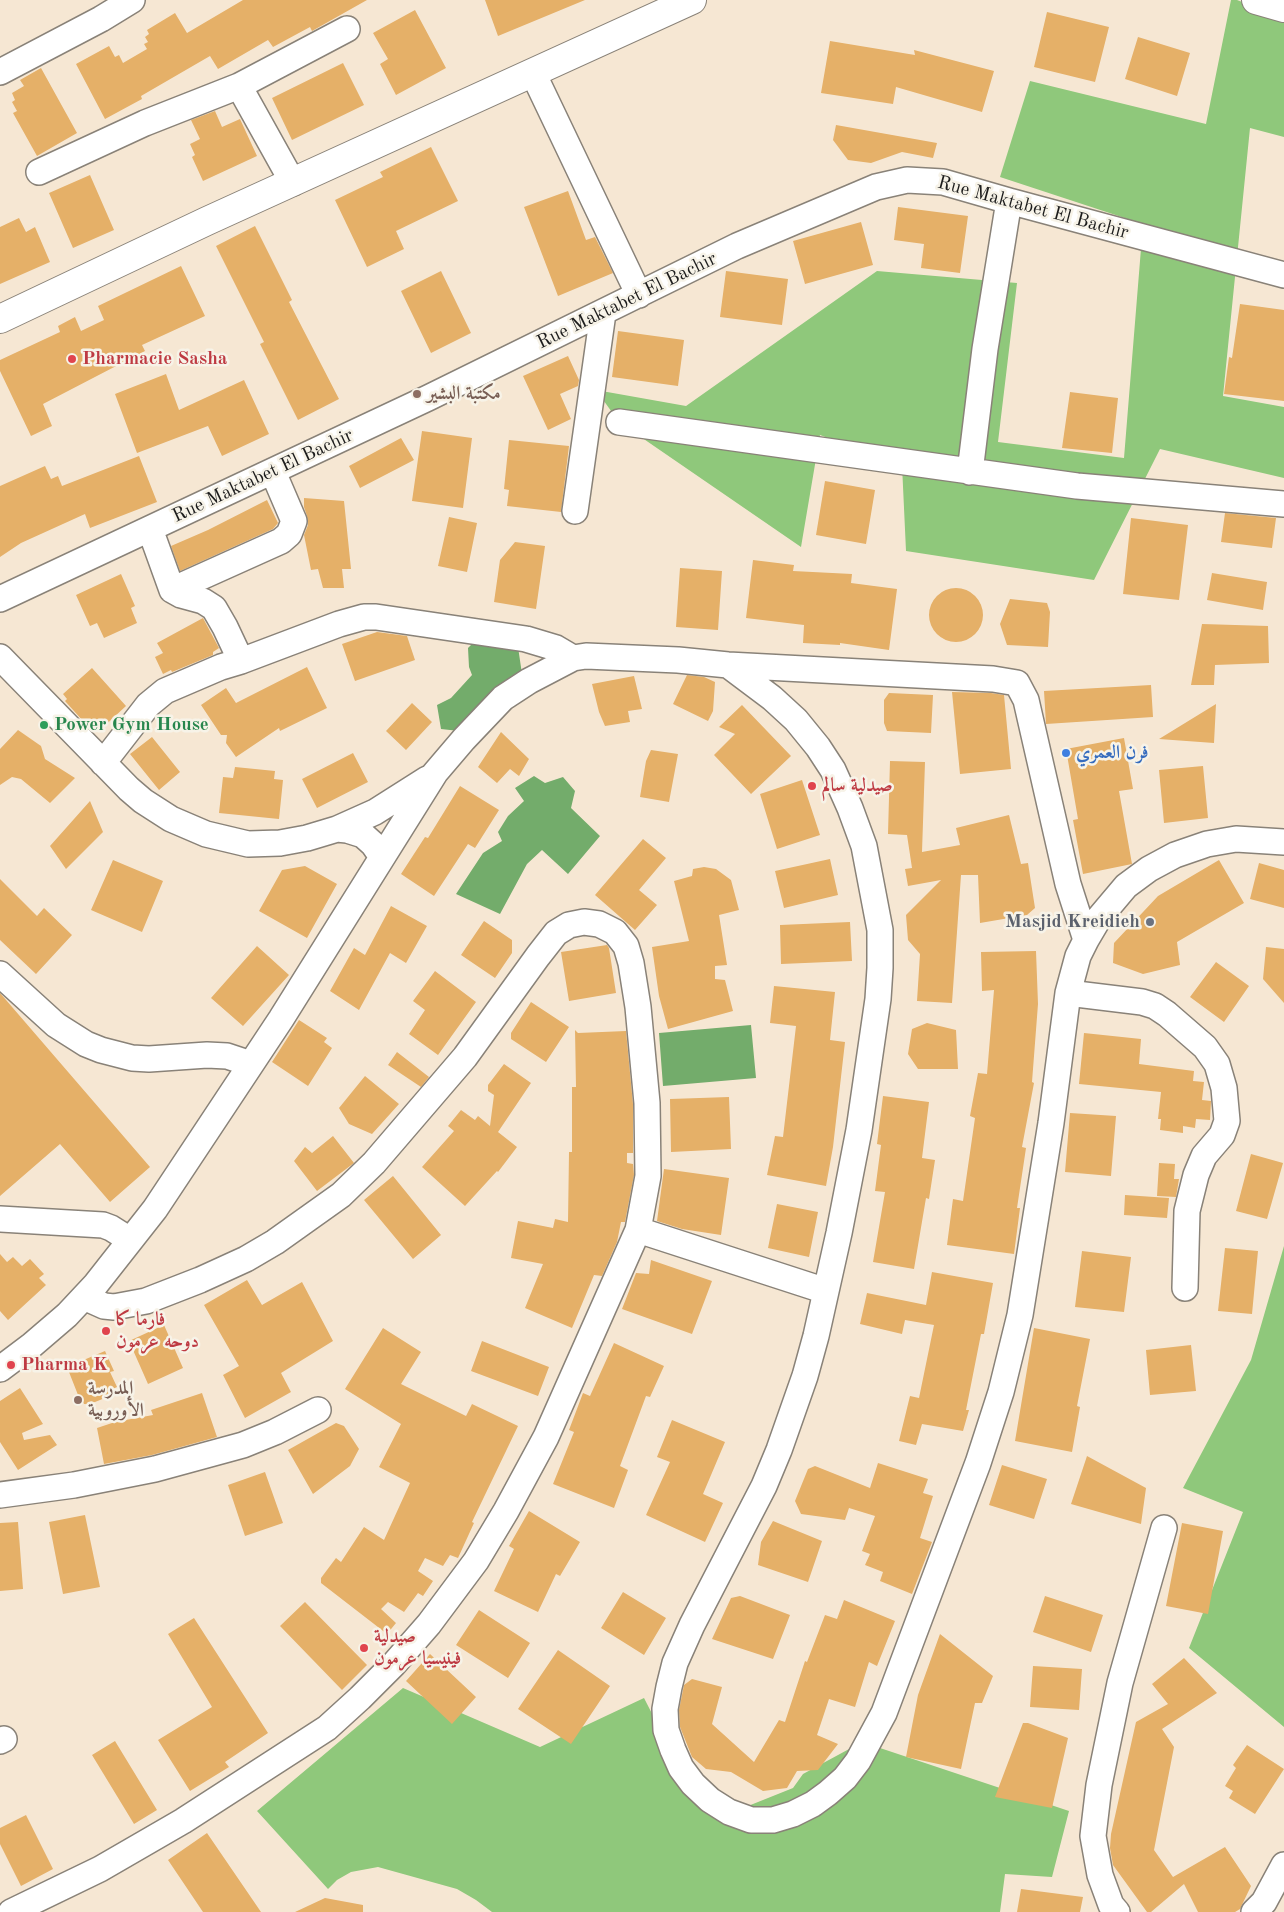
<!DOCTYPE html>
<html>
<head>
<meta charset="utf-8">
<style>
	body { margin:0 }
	canvas { display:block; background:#f6e7d3 }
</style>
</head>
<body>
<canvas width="1284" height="1912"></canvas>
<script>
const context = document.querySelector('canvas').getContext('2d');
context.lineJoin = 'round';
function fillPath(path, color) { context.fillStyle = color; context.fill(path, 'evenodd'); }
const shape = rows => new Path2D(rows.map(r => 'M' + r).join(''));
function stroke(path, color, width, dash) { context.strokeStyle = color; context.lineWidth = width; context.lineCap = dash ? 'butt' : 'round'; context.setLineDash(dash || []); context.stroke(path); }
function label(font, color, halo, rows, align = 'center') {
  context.font = font + ' "Old Standard TT",Amiri,serif'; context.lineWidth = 5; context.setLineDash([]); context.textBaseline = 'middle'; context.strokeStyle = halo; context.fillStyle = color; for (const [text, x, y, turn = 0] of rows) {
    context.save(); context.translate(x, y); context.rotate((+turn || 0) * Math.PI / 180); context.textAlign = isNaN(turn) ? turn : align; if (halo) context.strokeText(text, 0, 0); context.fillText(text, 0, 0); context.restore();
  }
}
fillPath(shape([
	[1231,0,1237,0,1284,18,1284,137,1250,128,1223,396,1284,407,1284,478,1160,449,1094,580,906,551,902,465,820,435,801,547,619,422,596,390,686,406,877,271,1017,283,998,442,1124,458,1143,224,1000,177,1030,81,1206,124],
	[1284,1246,1284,1727,1189,1648,1243,1512,1183,1488,1251,1360],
	[403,1688,540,1747,644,1698,688,1784,735,1804,748,1806,793,1788,803,1774,862,1742,1069,1811,1052,1877,1005,1874,1000,1912,492,1912,476,1900,457,1889,378,1867,351,1872,337,1880,328,1889,257,1811]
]), '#8fc87b');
fillPath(shape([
	[476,640,518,647,522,674,459,731,441,729,437,705,451,698,472,675,469,667,468,648],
	[534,776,545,783,563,777,575,791,571,808,600,836,568,874,542,850,527,864,500,914,456,894,483,853,502,841,498,832,508,816,524,801,515,788],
	[751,1025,756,1078,663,1086,659,1033]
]), '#73ac6b');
fillPath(shape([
	[243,0,367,0,312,31,310,27,273,47,268,40,218,69,210,56,141,96,142,99,105,119,76,64,109,46,115,57,119,55,123,63,147,49,144,44,148,42,145,37,149,34,147,30,175,13,187,33],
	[485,0,585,0,498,36],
	[415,10,446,68,396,95,380,64,388,59,373,33],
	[1047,12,1109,27,1095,82,1034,67],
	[1138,37,1190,53,1177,96,1125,79],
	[830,41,915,55,914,50,994,71,982,112,896,87,893,104,821,93],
	[343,63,364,105,292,140,272,98],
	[41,68,77,133,37,156,13,113,17,111,12,102,15,100,12,93,24,86,20,80],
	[215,111,222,127,240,119,257,156,203,181,192,157,195,155,190,144,200,139,191,120],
	[836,125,937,143,933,158,902,152,871,163,848,160,833,140],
	[431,147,458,201,396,231,404,249,367,267,335,200,383,177,380,172],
	[90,175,114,230,73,248,49,193],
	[568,191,586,240,595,237,613,273,558,296,524,207],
	[898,207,968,216,960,273,921,268,924,244,894,240],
	[19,218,26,232,35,227,50,262,0,284,0,227],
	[861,222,873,265,805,284,793,241],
	[255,226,292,300,289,302,339,399,298,420,260,344,264,342,216,246],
	[181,266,205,316,142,345,145,351,43,404,52,426,31,436,0,371,0,360,60,332,58,326,75,317,81,331,104,320,98,306],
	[441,271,471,333,431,353,401,291],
	[726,271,788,279,782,325,720,317],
	[1240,304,1284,310,1284,401,1224,394,1229,357,1232,358],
	[618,331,684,340,678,386,612,377],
	[568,356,579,380,578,386,560,394,571,419,548,430,523,376],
	[166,374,179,410,244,380,269,434,222,456,208,426,137,453,115,394],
	[1070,392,1118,398,1112,453,1062,448],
	[422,431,472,438,463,508,412,501],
	[401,438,414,460,360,488,349,466],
	[509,440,569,446,561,512,507,506,509,490,504,489],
	[139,456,157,502,90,528,85,514,21,543,0,557,0,486,45,466,51,479,58,476,62,486],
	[825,481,875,490,866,544,816,535],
	[304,498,344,501,351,569,342,569,344,588,323,588,318,569,311,570,304,535,308,525,307,516,304,507],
	[267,500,278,523,273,529,180,571,171,546,208,530],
	[1225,513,1276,518,1272,548,1221,542],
	[449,517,477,523,467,572,438,566],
	[1131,518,1188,525,1179,600,1123,594],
	[515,542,545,546,536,609,494,602,500,560],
	[753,560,794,565,793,571,852,574,851,583,897,589,889,650,840,643,840,645,803,643,804,625,746,618],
	[680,568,722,571,718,630,676,627],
	[1212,573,1267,582,1263,610,1207,600],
	[121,574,135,606,131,608,137,623,104,638,97,623,90,626,76,595],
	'929 615a27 27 0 1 1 54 0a27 27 0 1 1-54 0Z',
	[1010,599,1047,603,1050,612,1048,647,1007,645,1000,624],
	[203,618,219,648,213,652,213,655,172,672,171,670,163,674,155,657,163,653,157,643],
	[1202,624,1268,626,1269,663,1215,665,1214,685,1191,685],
	[377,632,407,636,415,660,355,681,342,644],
	[307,667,327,708,280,731,279,728,236,757,226,743,227,735,221,735,201,705,226,688,236,703],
	[92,668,126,706,99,731,96,728,92,731,65,701,67,699,63,694],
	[687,675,704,677,715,682,713,711,708,721,673,704],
	[634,676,642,709,628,711,630,722,605,726,599,712,592,684],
	[1151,685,1153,717,1046,724,1044,691],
	[952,692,991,693,1004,695,1011,769,960,774],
	[889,693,933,695,931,733,887,731,884,723,884,700],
	[412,703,432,722,406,750,386,731],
	[1216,704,1214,743,1159,739,1203,712],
	[742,705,791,756,751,794,714,755,735,734,719,727],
	[18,730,41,746,45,759,75,778,50,803,21,779,12,777,0,785,0,749],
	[501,732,529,759,519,776,510,769,497,783,478,767],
	[152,737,180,772,159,790,130,754],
	[1124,738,1133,789,1119,791,1132,864,1083,874,1073,820,1078,819,1066,749],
	[651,750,678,754,669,802,640,797,646,761],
	[353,753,368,782,317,808,302,779],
	[890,761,925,762,922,852,960,845,956,828,1009,815,1021,864,1028,863,1035,908,1027,915,980,923,978,875,961,875,952,1003,917,1001,920,954,908,940,906,915,941,880,908,886,905,869,912,868,907,835,888,834],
	[1203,766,1208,818,1164,823,1159,770],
	[235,767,275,771,274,779,283,780,279,819,219,813,223,777,233,778],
	[802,780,820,835,777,849,760,794],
	[460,786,499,810,475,848,468,844,434,896,401,874,425,837,428,838],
	[90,801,103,832,66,869,50,846],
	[643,839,666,858,639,890,657,905,635,930,595,895],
	[830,859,838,895,784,908,775,871],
	[113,860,163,881,142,932,91,910],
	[1219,860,1244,903,1177,942,1180,965,1143,974,1113,963,1114,943,1158,896],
	[1259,863,1284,870,1284,908,1250,899],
	[305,866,337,884,307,938,259,911,282,870],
	[704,867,716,869,731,880,739,910,719,915,727,965,715,966,715,979,725,980,733,1011,668,1029,659,996,652,947,689,941,674,881,692,876,693,869],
	[0,879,37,916,44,908,72,935,36,974,0,940],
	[391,906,427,926,406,963,390,953,359,1010,330,991,354,948,365,955],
	[484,921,512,940,512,953,495,978,461,955],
	[850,922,852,961,781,964,780,925],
	[607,945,609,948,616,993,569,1001,561,952],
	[257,946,289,975,243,1026,211,998],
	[1266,947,1284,949,1284,1003,1263,979],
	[1036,951,1038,1004,1032,1082,1034,1083,1022,1147,1026,1148,1017,1208,1020,1208,1014,1254,947,1245,953,1199,963,1201,975,1118,970,1116,978,1073,987,1074,994,990,982,991,981,952],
	[1216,962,1249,986,1224,1022,1190,997],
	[435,971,476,1002,438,1055,409,1034,425,1010,413,1001],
	[774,986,835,992,830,1040,845,1042,833,1147,826,1186,767,1175,775,1136,783,1137,796,1026,770,1023],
	[0,993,150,1167,110,1202,60,1144,0,1196],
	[531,1002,569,1027,546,1062,511,1039,511,1033],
	[299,1020,327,1038,324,1042,332,1048,308,1086,272,1062],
	[927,1023,956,1030,958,1069,918,1069,908,1054,912,1029],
	[575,1030,578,1033,626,1031,633,1104,633,1153,627,1153,627,1163,633,1164,634,1175,625,1222,621,1222,617,1242,602,1276,594,1275,572,1328,525,1308,543,1264,511,1258,518,1221,553,1228,555,1219,568,1222,569,1152,572,1152,572,1087,576,1087],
	[1084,1033,1141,1039,1139,1064,1194,1071,1193,1081,1204,1082,1202,1100,1211,1101,1210,1120,1196,1119,1195,1128,1183,1126,1183,1133,1160,1130,1161,1119,1158,1119,1161,1092,1079,1084],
	[397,1052,429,1077,421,1087,388,1065],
	[504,1064,531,1083,498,1132,517,1147,498,1172,497,1171,465,1206,422,1167,454,1131,448,1126,461,1110,475,1120,478,1116,490,1126,494,1095,488,1091,488,1085],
	[365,1076,399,1104,372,1134,349,1124,339,1108],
	[883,1096,929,1102,922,1158,935,1160,929,1199,926,1198,914,1269,873,1262,885,1192,875,1191,881,1145,877,1144],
	[729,1097,731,1149,671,1152,670,1099],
	[1070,1113,1116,1116,1111,1176,1065,1172],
	[333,1136,354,1163,317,1191,294,1161,305,1147,312,1153],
	[1251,1154,1283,1163,1267,1219,1236,1211],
	[1159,1163,1175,1164,1174,1179,1179,1179,1176,1197,1157,1196],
	[664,1169,729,1178,721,1235,682,1229,657,1221],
	[393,1176,441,1235,413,1259,364,1200],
	[1125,1195,1169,1198,1167,1218,1124,1215],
	[777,1204,818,1212,809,1257,768,1248],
	[1225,1248,1258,1251,1252,1314,1218,1311],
	[1082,1251,1131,1257,1124,1312,1075,1307],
	[0,1254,7,1262,13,1257,22,1266,30,1259,44,1274,39,1278,46,1285,8,1320,0,1311],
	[651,1260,712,1281,692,1334,622,1309,636,1273,649,1274],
	[932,1272,993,1283,984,1334,981,1334,966,1410,969,1410,963,1431,922,1424,916,1445,899,1441,910,1396,919,1398,934,1325,905,1320,902,1334,860,1324,867,1293,926,1305],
	[247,1280,262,1305,302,1282,333,1341,281,1373,291,1392,245,1418,223,1375,239,1366,204,1305],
	[164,1325,183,1368,148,1384,129,1341],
	[383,1328,421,1352,401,1384,466,1416,472,1404,518,1426,472,1522,474,1523,458,1558,450,1555,443,1566,425,1558,418,1571,433,1581,423,1596,418,1593,404,1612,388,1602,381,1609,396,1623,387,1634,321,1583,321,1578,336,1558,341,1562,364,1527,384,1540,410,1483,379,1467,401,1424,345,1389],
	[1034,1328,1090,1339,1077,1406,1080,1407,1072,1452,1015,1441],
	[482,1341,549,1367,538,1396,471,1371],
	[614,1343,664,1366,650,1397,646,1396,620,1466,628,1470,614,1508,553,1484,574,1432,569,1430,583,1393,590,1396],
	[1191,1345,1196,1391,1150,1395,1146,1350],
	[105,1351,114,1371,110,1372,117,1387,108,1391,110,1396,90,1404,84,1404,82,1399,80,1400,67,1367],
	[20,1388,43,1424,22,1433,24,1440,50,1435,57,1445,18,1470,0,1442,0,1401],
	[202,1393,217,1437,152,1455,104,1464,97,1428,115,1422,153,1415,151,1410],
	[672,1420,725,1442,703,1494,723,1503,705,1542,646,1515,670,1462,657,1457],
	[336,1423,344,1426,359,1449,350,1466,313,1494,288,1450],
	[1087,1456,1146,1488,1141,1524,1071,1504],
	[878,1463,928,1479,923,1493,933,1496,920,1538,932,1542,912,1594,880,1581,883,1572,865,1565,870,1554,862,1551,875,1516,849,1508,845,1520,801,1514,795,1501,808,1469,815,1466,870,1488],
	[1002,1465,1047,1479,1034,1519,989,1505],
	[265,1472,283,1523,245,1536,228,1485],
	[529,1511,580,1542,560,1576,556,1574,538,1612,494,1591,514,1549,509,1546],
	[85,1515,100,1587,63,1594,49,1522],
	[773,1521,822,1541,808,1582,758,1565,761,1542],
	[18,1522,23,1589,0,1591,0,1523],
	[1182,1523,1223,1531,1208,1614,1166,1606],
	[623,1592,666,1618,644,1655,601,1628],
	[740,1596,790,1615,773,1659,712,1639,731,1598],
	[1045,1596,1103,1615,1091,1652,1033,1632],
	[844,1600,895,1621,877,1666,869,1662,855,1707,829,1699,817,1735,838,1744,818,1770,797,1771,787,1788,763,1791,731,1772,706,1769,692,1757,680,1727,679,1710,684,1685,692,1679,722,1687,712,1724,754,1762,779,1720,785,1722,805,1661,807,1662,825,1615,837,1619],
	[305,1602,367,1665,342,1690,280,1626],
	[479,1610,530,1643,508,1678,456,1645],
	[194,1618,268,1733,225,1762,229,1767,190,1791,158,1740,212,1707,168,1634],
	[940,1634,993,1676,982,1703,974,1703,975,1703,961,1769,906,1757,918,1695],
	[558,1650,610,1686,571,1744,518,1709],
	[430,1654,476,1697,452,1724,406,1681],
	[1184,1658,1217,1693,1162,1729,1174,1747,1154,1850,1173,1877,1225,1847,1251,1886,1240,1909,1235,1912,1198,1912,1184,1884,1151,1912,1147,1912,1113,1865,1110,1848,1111,1834,1136,1722,1168,1704,1152,1684],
	[1033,1666,1082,1669,1079,1710,1030,1707],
	[1023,1723,1028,1723,1068,1738,1052,1808,995,1797],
	[115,1741,157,1810,134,1824,92,1755],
	[1247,1745,1284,1769,1255,1814,1229,1798,1233,1791,1225,1786,1236,1768,1233,1765],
	[26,1815,53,1869,21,1886,0,1844,0,1828],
	[207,1833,261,1912,203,1912,168,1860],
	[1021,1889,1083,1897,1080,1912,1017,1912],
	[325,1898,363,1905,363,1912,295,1912]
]), '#e5b068');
const minor = shape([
	[0,72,101,19,132,0],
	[533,73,639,295],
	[39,172,145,123,239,86],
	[293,183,239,86,347,29],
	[619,422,1077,486,1284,504],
	[970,472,985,349,1009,201],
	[575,511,603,313],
	[150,529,172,590,181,595,203,601,214,608,225,627,241,661],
	[172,590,281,541,289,534,294,521,273,472],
	[0,599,428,398,737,246,876,187,907,180,943,182,1009,201,1284,275],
	[0,657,129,789,143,801,171,819,206,834,248,844,280,843,307,838,337,829,375,812,427,779],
	[728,665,772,698,796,720,818,747,833,770,850,808,864,846,880,930,880,968,878,999,859,1130,839,1233,816,1336,805,1376,779,1450,764,1486,692,1625,675,1663,669,1687,665,1709,666,1730,673,1750,681,1768,693,1784,710,1800,729,1812,751,1820,773,1820,793,1814,813,1804,828,1793,845,1778,858,1761,884,1713,978,1463,1001,1392,1020,1315,1051,1123,1068,993,1078,956,1086,940,1099,918,1126,886,1149,869,1175,855,1207,844,1236,839,1284,842],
	[103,763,148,705,165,691,221,667,241,661,339,624,364,617,376,617,526,639,556,648,573,658],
	[337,829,347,830,363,835,373,844,382,857],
	[0,974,56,1025,86,1044,101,1050,132,1058,149,1059,207,1055,227,1056,251,1064],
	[1068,993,1142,1002,1155,1006,1167,1014,1205,1047,1217,1064,1224,1088,1227,1121,1222,1135,1204,1156,1196,1175,1187,1211,1185,1288],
	[0,1219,103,1225,111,1228,130,1240],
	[638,1230,826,1291],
	[0,1369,32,1345,67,1315,96,1284,155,1209,281,1019,435,773,464,739,503,698,529,681,573,658,586,656,678,660,728,665,993,679,1017,683,1026,700,1068,884,1086,940],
	[0,1495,74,1485,155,1469,243,1445,275,1432,318,1410],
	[0,1741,4,1739],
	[11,1912,100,1869,183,1821,327,1728,360,1698,394,1664,429,1624,476,1561,506,1511,546,1437,638,1230,648,1176,647,1103,638,1007,631,963,626,946,615,932,599,924,584,922,569,925,556,933,538,956,465,1057,374,1163,341,1195,275,1242,246,1259,200,1280,146,1301,114,1307,104,1306,84,1297],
	[1117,1912,1111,1905,1100,1875,1093,1836,1099,1785,1120,1683,1164,1528],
	[1254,1912,1264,1902,1284,1865]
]);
const major = shape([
	[1256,0,1284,8],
	[0,319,207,221,692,0]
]);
stroke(minor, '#898278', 28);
stroke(major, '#898278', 30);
stroke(minor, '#fff', 25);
stroke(major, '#fff', 28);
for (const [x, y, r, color] of [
	[72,359,5,"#e0444e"],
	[417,394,5,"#8d6e63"],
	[44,725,5,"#2e9e5b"],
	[1066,753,5,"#3f7fe0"],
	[812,786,5,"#e0444e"],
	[1150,922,5,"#6b7280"],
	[106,1331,5,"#e0444e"],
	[11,1365,5,"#e0444e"],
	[78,1400,5,"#8d6e63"],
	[364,1648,5,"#e0444e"]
]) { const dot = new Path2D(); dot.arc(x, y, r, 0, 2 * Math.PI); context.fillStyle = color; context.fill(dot); stroke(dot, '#f7f3e8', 2); }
label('19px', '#1c1c1c', '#f7f3e8', [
	["Rue Maktabet El Bachir",1033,208,15],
	["Rue Maktabet El Bachir",627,301,-26],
	["Rue Maktabet El Bachir",263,476,-25]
]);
label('bold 19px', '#be3a42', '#f7f3e8', [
	["Pharmacie Sasha",82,359],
	["صيدلية سالم",822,786],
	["فارما كا",116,1320],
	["دوحه عرمون",116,1342],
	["Pharma K",21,1365],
	["صيدلية",374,1637],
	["فينيسيا عرمون",374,1659]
], 'left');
label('bold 19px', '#785e54', '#f7f3e8', [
	["مكتبة البشير",427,394],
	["المدرسة",88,1389],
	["الأوروبية",88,1411]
], 'left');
label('bold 19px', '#27864d', '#f7f3e8', [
	["Power Gym House",54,725]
], 'left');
label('bold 19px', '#366cbe', '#f7f3e8', [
	["فرن العمري",1076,753]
], 'left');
label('bold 19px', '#5b616d', '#f7f3e8', [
	["Masjid Kreidieh",1140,922]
], 'right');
</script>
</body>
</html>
